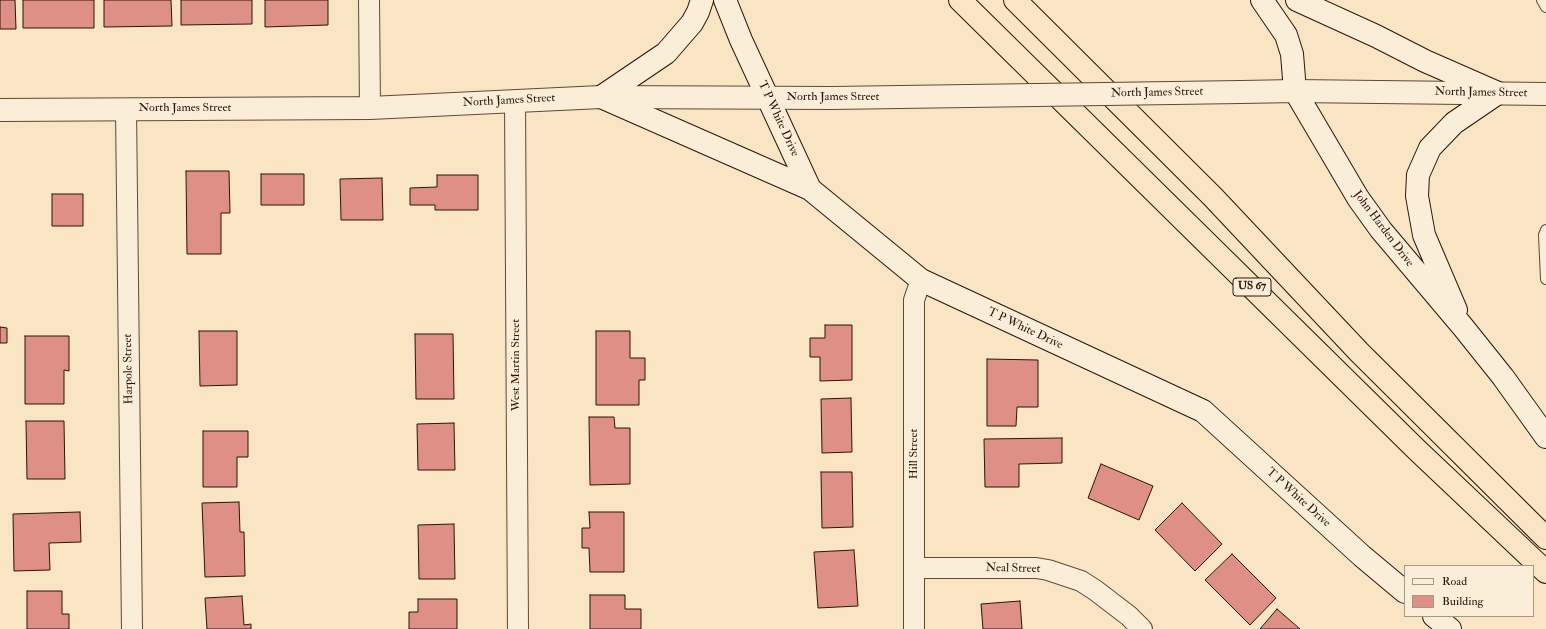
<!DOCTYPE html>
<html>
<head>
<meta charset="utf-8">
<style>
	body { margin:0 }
	#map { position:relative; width:1546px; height:629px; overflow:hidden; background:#f9e5c3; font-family:"IM FELL Double Pica",serif }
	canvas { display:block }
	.legend { position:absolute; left:1404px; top:565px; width:130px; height:52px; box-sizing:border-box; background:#fbeed8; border:1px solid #a79785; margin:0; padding:5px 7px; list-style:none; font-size:12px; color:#2a1508 }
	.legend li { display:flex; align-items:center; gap:8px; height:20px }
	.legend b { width:20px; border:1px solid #a79785 }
</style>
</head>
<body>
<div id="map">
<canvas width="1546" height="629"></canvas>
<ul class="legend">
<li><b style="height:5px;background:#fbeed8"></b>Road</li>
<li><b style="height:11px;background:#de8f86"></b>Building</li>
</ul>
</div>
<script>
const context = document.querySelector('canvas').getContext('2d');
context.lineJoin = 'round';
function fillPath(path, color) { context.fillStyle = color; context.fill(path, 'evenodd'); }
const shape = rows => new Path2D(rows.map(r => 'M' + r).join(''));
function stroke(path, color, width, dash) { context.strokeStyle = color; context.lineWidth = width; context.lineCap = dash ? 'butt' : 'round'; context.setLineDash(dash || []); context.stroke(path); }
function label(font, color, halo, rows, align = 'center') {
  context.font = font + ' "IM FELL Double Pica",serif'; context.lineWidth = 4; context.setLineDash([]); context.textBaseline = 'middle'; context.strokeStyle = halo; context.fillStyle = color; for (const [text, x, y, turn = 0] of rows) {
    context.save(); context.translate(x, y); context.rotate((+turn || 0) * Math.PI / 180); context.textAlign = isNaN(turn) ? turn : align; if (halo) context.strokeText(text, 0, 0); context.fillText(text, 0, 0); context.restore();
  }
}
const building = shape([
	[0,0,15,0,16,29,0,29,0,0],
	[23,0,94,0,94,28,23,28,23,0],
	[104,0,171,0,172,26,104,27,104,0],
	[181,0,252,0,252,24,181,25,181,0],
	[265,0,328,0,328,25,265,27,265,0],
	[186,171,229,171,230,213,221,213,221,254,187,254,186,171],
	[261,174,304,174,304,205,261,205,261,174],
	[437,175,478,175,478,210,435,210,435,205,410,205,410,188,437,187,437,175],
	[382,178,383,220,341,220,340,179,382,178],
	[52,194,83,194,83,226,52,226,52,194],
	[825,325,852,325,852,380,820,381,820,357,810,357,810,338,825,338,825,325],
	[0,327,7,328,7,343,0,343,0,327],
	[199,331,237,331,237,385,200,386,199,331],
	[596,331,630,331,630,358,645,358,645,380,639,380,639,405,596,405,596,331],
	[415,334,453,334,454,399,416,399,415,334],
	[25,336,69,336,69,371,64,370,64,404,25,404,25,336],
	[987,359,1038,360,1038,407,1017,407,1016,426,987,426,987,359],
	[851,398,852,452,822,453,821,399,851,398],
	[589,417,614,417,615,428,630,428,630,484,590,485,589,417],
	[26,421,64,421,65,479,27,479,26,421],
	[454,423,455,470,418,470,417,424,454,423],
	[203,431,248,431,248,457,237,457,237,487,203,487,203,431],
	[1062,438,1062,463,1019,464,1019,487,985,487,984,439,1062,438],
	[1101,464,1153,486,1139,520,1088,498,1101,464],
	[821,472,852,472,853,527,822,528,821,472],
	[239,502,240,532,244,532,245,576,205,577,202,503,239,502],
	[1182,503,1222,544,1195,571,1155,530,1182,503],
	[80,512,81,542,49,543,50,570,14,571,13,514,80,512],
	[589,512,624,512,624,572,590,572,589,548,582,548,582,528,590,528,589,512],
	[454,524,455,579,419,579,418,525,454,524],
	[854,550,858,606,818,608,814,552,854,550],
	[1232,554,1276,598,1250,625,1205,580,1232,554],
	[27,591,62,591,62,614,69,614,69,629,27,629,27,591],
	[590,595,625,595,625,609,641,609,641,629,590,629,590,595],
	[242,596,244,625,251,624,251,629,207,629,205,598,242,596],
	[418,599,457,599,457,629,409,629,409,612,418,612,418,599],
	[1020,601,1022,629,983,629,981,604,1020,601],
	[1277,609,1300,629,1260,629,1277,609]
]);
fillPath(building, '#de8f86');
stroke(building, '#2a1508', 1);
const service = shape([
	[1542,0,1546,7],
	[1546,230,1544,235,1546,279]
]);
const minor = shape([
	[369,0,370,108],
	[515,101,518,629],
	[126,109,132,629],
	[914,568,1036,568,1048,570,1081,581,1095,590,1129,616,1142,629],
	[914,629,914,300,921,280]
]);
const tertiary = shape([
	[1241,92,1295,91,1546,94],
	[0,110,370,108,601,97,832,98]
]);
const secondary = shape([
	[725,0,741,40,810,189,921,280,1203,411,1362,556,1405,592],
	[1262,0,1286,35,1292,54,1295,91,1358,198,1381,230,1463,327,1503,377,1546,437],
	[1297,0,1376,36,1425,61,1498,93],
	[601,97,810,189],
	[601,97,666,53,692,23,698,12,702,0],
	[1456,310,1424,235,1417,196,1418,175,1430,148,1454,123,1498,93],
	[1434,616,1450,629]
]);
const motorway = shape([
	[960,0,1417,450,1546,572],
	[1015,0,1213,197,1359,352,1546,538]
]);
stroke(service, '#5e4937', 12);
stroke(minor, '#5e4937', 22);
stroke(tertiary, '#5e4937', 24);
stroke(secondary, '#2a1508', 24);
stroke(motorway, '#2a1508', 24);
stroke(service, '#fbeed8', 10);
stroke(minor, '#fbeed8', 20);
stroke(tertiary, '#fbeed8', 22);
stroke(secondary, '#fbeed8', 22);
stroke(motorway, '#f9e5c3', 22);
const tertiaryBridge = shape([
	[832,98,1241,92]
]);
stroke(tertiaryBridge, '#5e4937', 24, []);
stroke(tertiaryBridge, '#fbeed8', 22);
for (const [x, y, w] of [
	[1252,287,38]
]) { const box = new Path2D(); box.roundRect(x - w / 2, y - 9, w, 18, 3); context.fillStyle = '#fbeed8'; context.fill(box); stroke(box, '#2a1508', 1); }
label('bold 11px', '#2a1508', null, [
	["US 67",1252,287]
]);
label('12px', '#2a1508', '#fbeed8', [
	["North James Street",1157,93,-1],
	["North James Street",1481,93,1],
	["North James Street",833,97],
	["North James Street",509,101,-3],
	["North James Street",185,108],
	["T P White Drive",778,119,65],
	["John Harden Drive",1383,229,53],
	["T P White Drive",1025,329,25],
	["West Martin Street",516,365,-90],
	["Harpole Street",129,369,-91],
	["Hill Street",914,454,-90],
	["T P White Drive",1298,498,42],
	["Neal Street",1013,569,1]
]);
</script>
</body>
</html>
